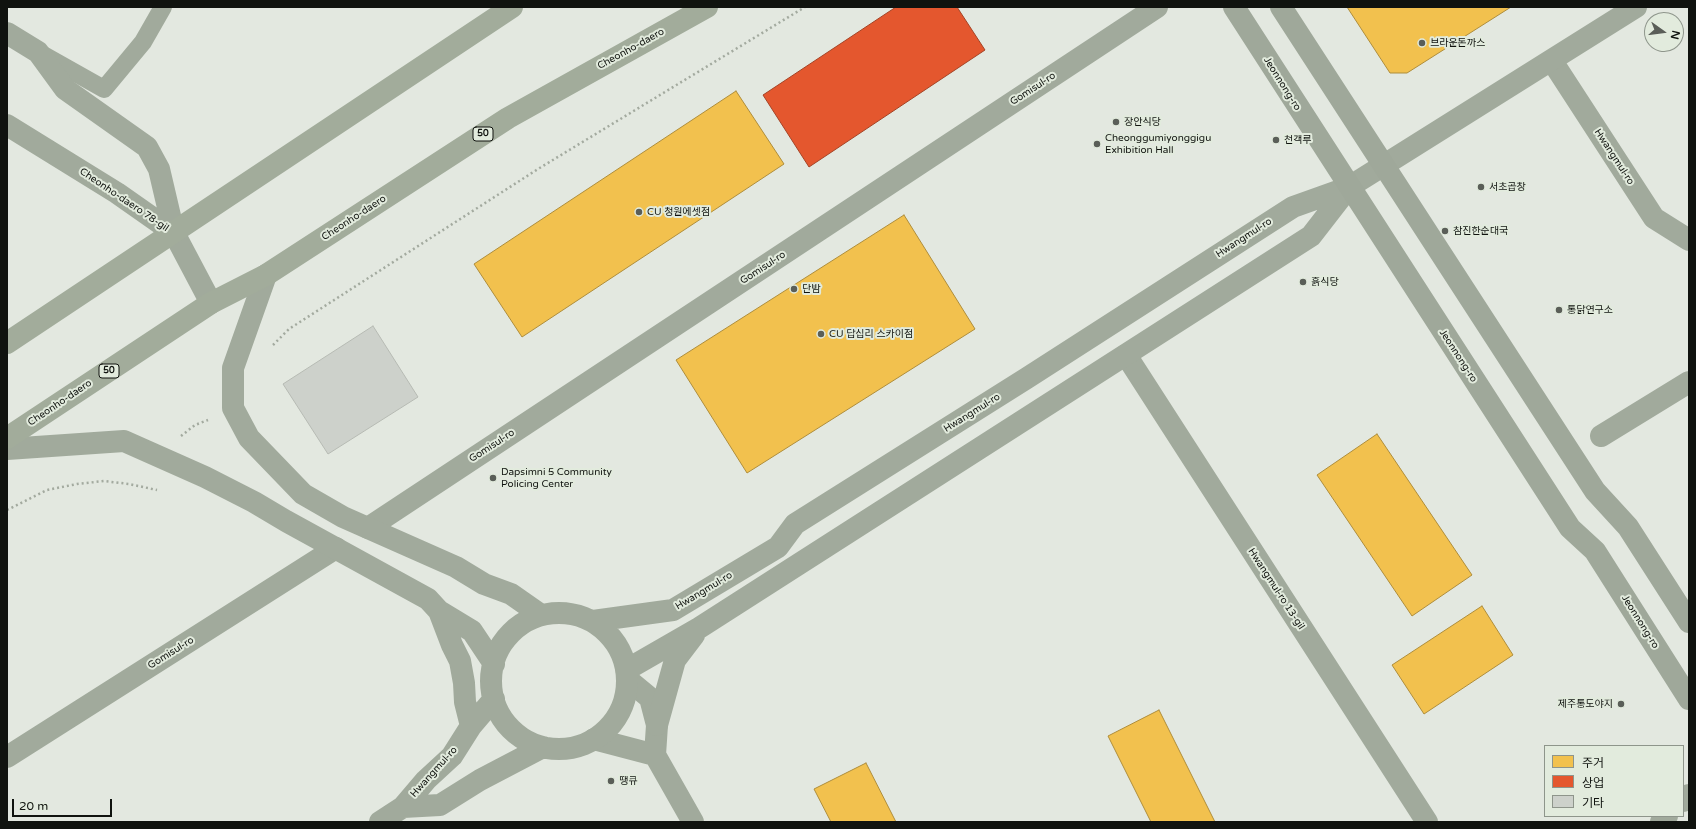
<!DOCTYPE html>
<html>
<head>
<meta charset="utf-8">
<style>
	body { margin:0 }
	#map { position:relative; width:1696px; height:829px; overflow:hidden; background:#e3e8e0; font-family:"Varela Round","Noto Sans KR",sans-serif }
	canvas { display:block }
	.frame { position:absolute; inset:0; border:8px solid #10130f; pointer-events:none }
	.legend { position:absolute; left:1544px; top:745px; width:140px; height:72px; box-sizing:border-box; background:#e2ebdd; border:1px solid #8e958b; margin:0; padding:5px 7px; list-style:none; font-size:12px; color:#10130f }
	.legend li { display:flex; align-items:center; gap:8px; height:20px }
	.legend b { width:20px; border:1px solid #8e958b }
	.north { position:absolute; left:1644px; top:12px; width:40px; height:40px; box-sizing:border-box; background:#e2ebdd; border:1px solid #8e958b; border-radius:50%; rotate:104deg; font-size:11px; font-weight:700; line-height:16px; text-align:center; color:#10130f }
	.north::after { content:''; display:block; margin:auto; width:14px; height:18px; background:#5a5e58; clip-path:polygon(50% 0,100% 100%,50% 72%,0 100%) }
	.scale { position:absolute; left:12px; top:799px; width:100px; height:18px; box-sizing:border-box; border:2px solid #10130f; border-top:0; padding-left:5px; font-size:12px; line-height:14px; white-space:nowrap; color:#10130f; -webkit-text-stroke:3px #e2ebdd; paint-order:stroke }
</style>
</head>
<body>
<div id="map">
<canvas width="1696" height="829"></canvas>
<div class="frame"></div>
<ul class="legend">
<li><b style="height:11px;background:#f2c14e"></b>주거</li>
<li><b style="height:11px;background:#e4572e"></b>상업</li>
<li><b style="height:11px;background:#cdd1cb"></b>기타</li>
</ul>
<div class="north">N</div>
<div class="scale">20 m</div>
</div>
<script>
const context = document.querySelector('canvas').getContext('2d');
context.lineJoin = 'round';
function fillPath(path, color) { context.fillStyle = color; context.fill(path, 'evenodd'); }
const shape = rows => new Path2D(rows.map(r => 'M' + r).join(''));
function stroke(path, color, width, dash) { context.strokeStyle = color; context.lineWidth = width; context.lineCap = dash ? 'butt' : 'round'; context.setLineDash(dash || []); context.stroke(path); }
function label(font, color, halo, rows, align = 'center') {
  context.font = font + ' "Varela Round","Noto Sans KR",sans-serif'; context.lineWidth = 4; context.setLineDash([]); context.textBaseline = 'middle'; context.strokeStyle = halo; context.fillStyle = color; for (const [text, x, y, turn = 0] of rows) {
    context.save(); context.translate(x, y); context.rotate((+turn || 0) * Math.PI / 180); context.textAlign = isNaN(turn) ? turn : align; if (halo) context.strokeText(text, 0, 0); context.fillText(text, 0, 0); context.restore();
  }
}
const homes = shape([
	[1347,7,1511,7,1407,73,1390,73,1347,7],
	[736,91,784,164,522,337,474,264,736,91],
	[904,215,975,329,747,473,676,360,904,215],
	[1377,434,1472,575,1412,616,1317,475,1377,434],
	[1482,606,1513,655,1424,714,1392,665,1482,606],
	[1159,710,1215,822,1151,822,1108,736,1159,710],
	[866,763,896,822,831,822,814,789,866,763]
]);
fillPath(homes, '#f2c14e');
stroke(homes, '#ae8d3b', 1);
const shops = shape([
	[896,7,957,7,985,50,809,167,763,95,896,7]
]);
fillPath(shops, '#e4572e');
stroke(shops, '#a44325', 1);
const building = shape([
	[373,326,418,397,328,454,283,384,373,326]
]);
fillPath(building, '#cdd1cb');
stroke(building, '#b6bab3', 1);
stroke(shape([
	[273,345,289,329,538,169,805,7],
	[181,436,195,425,208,420],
	[7,510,47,490,77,484,104,481,129,484,157,490]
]), '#a3aa9f', 2.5, [2, 3]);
stroke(shape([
	[40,53,104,89,143,42,163,7]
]), '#a1aa9c', 18);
stroke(shape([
	[7,33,38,52,65,89,147,147,159,169,174,233],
	[1552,61,1654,218,1689,240],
	[7,125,117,193,174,233,211,303],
	[1126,355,1427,822],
	[1601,436,1689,382],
	[368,528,1157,7],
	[627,679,650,698,657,725,655,755,693,822],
	[594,739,655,755],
	[7,757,336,548],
	[1683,801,1689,795],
	[1661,822,1667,816]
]), '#a1aa9c', 22);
stroke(shape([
	[266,275,233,368,233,408,249,438,303,494,343,517,456,567,484,584,511,594,541,615],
	[7,449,124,441,205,477,254,502,286,521,428,599,439,611,472,631,494,664],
	[439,611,452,645,460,661,464,683,465,702,471,726],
	'491 681a68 68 0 1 1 136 0a68 68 0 1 1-136 0Z',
	[593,621,673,610,778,547,795,524,1027,378,1293,207,1349,187,1636,7],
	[626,670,699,628,1311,236,1349,187],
	[657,725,675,660,694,635],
	[403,807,440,805,480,780,543,747],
	[380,822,403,807,426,780,452,756,471,726,494,699]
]), '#a1aa9c', 22);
stroke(shape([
	[1234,7,1570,528,1595,551,1689,699],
	[1281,7,1595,491,1628,527,1689,622]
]), '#9fa89a', 22);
stroke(shape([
	[7,343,512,7],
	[7,438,211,303,266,275,508,118,707,7]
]), '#a2ac9b', 22);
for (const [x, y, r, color] of [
	[1422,43,4,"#5a5e58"],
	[1116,122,4,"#5a5e58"],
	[1276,140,4,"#5a5e58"],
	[1097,144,4,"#5a5e58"],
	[1481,187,4,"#5a5e58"],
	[639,212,4,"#5a5e58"],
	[1445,231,4,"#5a5e58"],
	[1303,282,4,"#5a5e58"],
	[794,289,4,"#5a5e58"],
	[1559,310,4,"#5a5e58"],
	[821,334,4,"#5a5e58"],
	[493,478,4,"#5a5e58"],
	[1621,704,4,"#5a5e58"],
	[611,781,4,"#5a5e58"]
]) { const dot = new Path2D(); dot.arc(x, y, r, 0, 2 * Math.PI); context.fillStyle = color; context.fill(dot); stroke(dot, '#e2ebdd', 1.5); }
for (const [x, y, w] of [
	[483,134,20],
	[109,371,20]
]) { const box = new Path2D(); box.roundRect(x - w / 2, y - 7, w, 14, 3); context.fillStyle = '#e2ebdd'; context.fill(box); stroke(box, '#10130f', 1); }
label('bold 9px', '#10130f', null, [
	["50",483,134],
	["50",109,371]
]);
label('10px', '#10130f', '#e2ebdd', [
	["브라운돈까스",1430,43],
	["장안식당",1124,122],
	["Cheonggumiyonggigu",1105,138],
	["Exhibition Hall",1105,150],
	["천객루",1284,140],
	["서초곱창",1489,187],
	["CU 청원에셋점",647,212],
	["참진한순대국",1453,231],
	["흙식당",1311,282],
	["단밤",802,289],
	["통닭연구소",1567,310],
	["CU 답십리 스카이점",829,334],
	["Dapsimni 5 Community",501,472],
	["Policing Center",501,484],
	["제주통도야지",1613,704,"right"],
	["땡큐",619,781]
], 'left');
label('10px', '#10130f', '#e2ebdd', [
	["Cheonho-daero",631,49,-29],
	["Jeonnong-ro",1282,84,58],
	["Gomisul-ro",1033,89,-33],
	["Hwangmul-ro",1614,157,57],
	["Cheonho-daero 78-gil",124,200,34],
	["Cheonho-daero",354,218,-33],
	["Hwangmul-ro",1244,238,-33],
	["Gomisul-ro",763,268,-33],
	["Jeonnong-ro",1458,356,57],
	["Cheonho-daero",60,403,-34],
	["Hwangmul-ro",972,413,-32],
	["Gomisul-ro",492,446,-33],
	["Hwangmul-ro 13-gil",1276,589,57],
	["Hwangmul-ro",704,591,-31],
	["Jeonnong-ro",1640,622,58],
	["Gomisul-ro",171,653,-32],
	["Hwangmul-ro",434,772,-48]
]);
</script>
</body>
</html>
